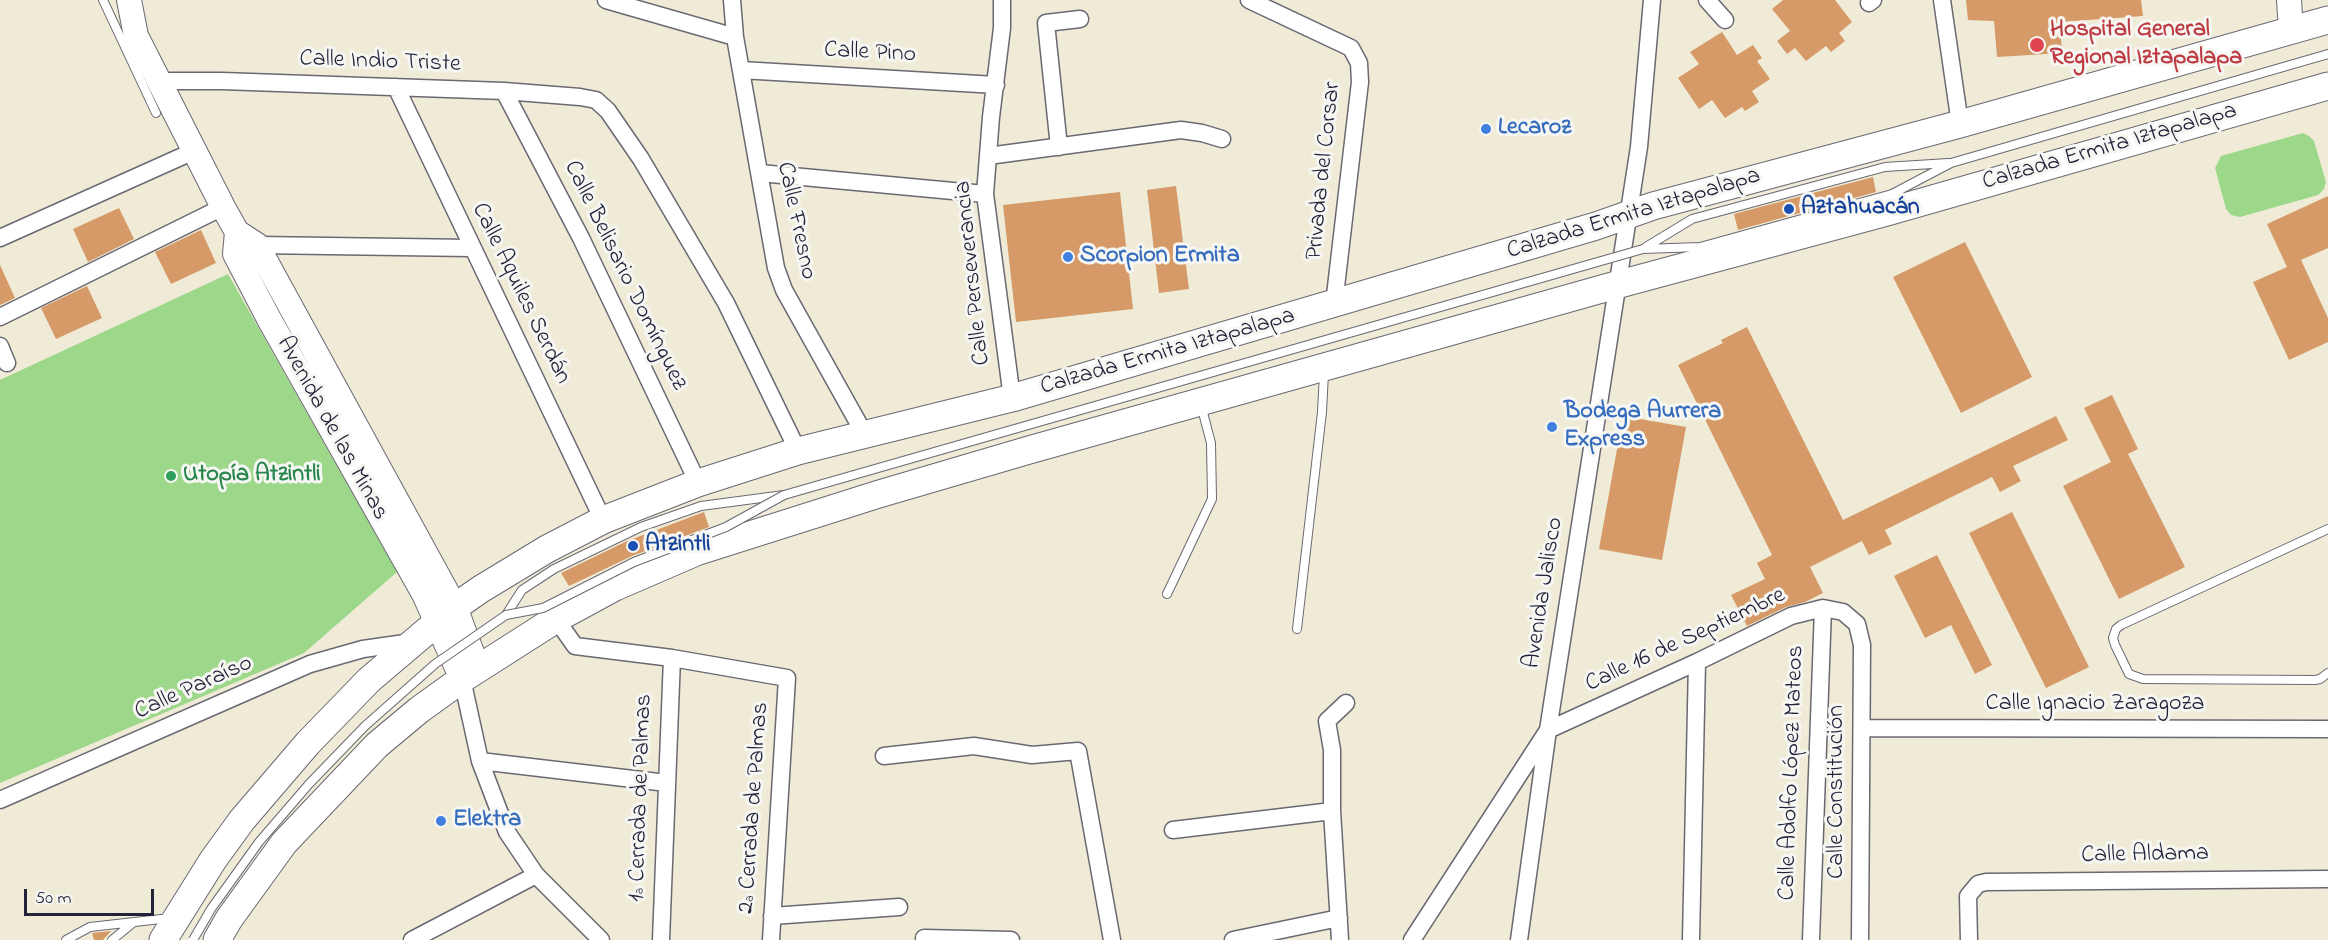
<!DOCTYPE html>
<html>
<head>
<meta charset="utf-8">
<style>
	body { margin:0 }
	#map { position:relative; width:2328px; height:940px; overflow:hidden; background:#efebd7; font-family:"Indie Flower",sans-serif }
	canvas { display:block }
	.scale { position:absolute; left:24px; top:889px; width:130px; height:27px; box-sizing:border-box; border:3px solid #22223b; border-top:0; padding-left:8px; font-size:18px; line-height:21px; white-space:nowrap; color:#22223b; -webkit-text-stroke:4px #f6f6f2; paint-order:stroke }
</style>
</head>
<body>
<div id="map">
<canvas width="2328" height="940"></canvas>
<div class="scale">50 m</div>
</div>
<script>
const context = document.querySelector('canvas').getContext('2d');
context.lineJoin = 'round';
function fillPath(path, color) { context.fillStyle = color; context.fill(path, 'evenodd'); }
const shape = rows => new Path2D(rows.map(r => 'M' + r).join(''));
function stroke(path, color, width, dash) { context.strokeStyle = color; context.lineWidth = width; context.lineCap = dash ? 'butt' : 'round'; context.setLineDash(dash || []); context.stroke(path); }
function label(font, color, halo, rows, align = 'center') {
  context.font = font + ' "Indie Flower",sans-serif'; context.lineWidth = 6; context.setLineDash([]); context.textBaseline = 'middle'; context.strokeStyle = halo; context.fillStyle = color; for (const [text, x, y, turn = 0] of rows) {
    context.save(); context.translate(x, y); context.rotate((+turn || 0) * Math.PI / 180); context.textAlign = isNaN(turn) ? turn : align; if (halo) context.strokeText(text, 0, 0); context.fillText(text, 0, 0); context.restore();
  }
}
fillPath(shape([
	[2303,133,2309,136,2314,141,2326,182,2324,189,2318,195,2240,217,2231,215,2226,209,2215,168,2221,156],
	[228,274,397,572,304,653,0,783,0,380]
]), '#9cd78a');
fillPath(shape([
	[1783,0,1835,0,1852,22,1839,33,1845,41,1831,52,1826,46,1806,61,1795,48,1787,54,1777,41,1790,31,1772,9],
	[1966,0,2141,0,2143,16,2060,22,2062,53,1997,57,1994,21,1968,20],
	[1722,32,1737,55,1753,45,1762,58,1757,61,1770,79,1752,91,1759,102,1745,111,1742,107,1725,118,1712,100,1699,109,1678,78,1699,64,1690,52],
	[1873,177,1876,192,1738,230,1734,214],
	[1176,186,1189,289,1159,293,1147,190],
	[1120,192,1133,309,1016,322,1003,205],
	[2328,196,2328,248,2301,260,2328,318,2328,342,2289,360,2253,282,2287,267,2267,224],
	[119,208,134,239,88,262,73,229],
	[201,230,216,263,171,284,155,252],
	[1965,242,2032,377,1961,413,1893,277],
	[0,265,15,298,0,305],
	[87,286,102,318,56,339,41,308],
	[1747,327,1843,520,2056,416,2068,440,2013,466,2021,481,2000,492,1992,477,1885,530,1892,544,1869,555,1862,541,1810,567,1823,593,1805,602,1786,607,1747,626,1731,595,1765,579,1757,563,1772,555,1678,365,1723,343,1721,340],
	[2112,395,2138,449,2128,454,2185,567,2119,599,2063,486,2111,462,2084,408],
	[1623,416,1686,427,1662,560,1599,549],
	[704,512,709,527,632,556,569,586,561,573,627,541],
	[2012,512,2089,667,2046,688,1969,533],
	[1937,555,1992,665,1975,674,1951,625,1925,638,1894,576],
	[111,931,103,940,94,940,92,933]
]), '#d59a67');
const lane = shape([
	[103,0,156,113],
	[1646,247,1692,219,1885,167,1948,163],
	[1643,249,1700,247,1892,194,1951,163,2328,54],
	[2328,529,2121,625,2116,629,2113,638,2115,645,2129,674,2143,679,2315,680,2320,679,2328,673],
	[1167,594,1212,499,1211,443,1201,405],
	[506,615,522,590,554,569,641,527,701,506,784,495],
	[1297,629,1322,412,1324,373],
	[66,940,90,927,170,918],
	[112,940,134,922]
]);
const street = shape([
	[606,0,735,37],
	[732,0,735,37,776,268,784,290,865,435],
	[1002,0,1002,28,991,117,985,194,1012,398],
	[1249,0,1351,48,1359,63,1360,82,1334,304],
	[1707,0,1725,20],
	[1942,0,1960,124],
	[1869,3,1873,0],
	[741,70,996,85],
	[161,81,222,81,504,91,580,97,596,100,608,111,641,159,726,303,798,451],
	[396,87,603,520],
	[504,91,581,238,698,483],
	[1059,147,1046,23,1080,19],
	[988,156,1181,130,1202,133,1222,139],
	[760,173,985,194],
	[0,238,194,151],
	[250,248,257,245,471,248],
	[0,317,223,207],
	[0,346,7,363],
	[556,619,575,646,672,658,787,678,771,940],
	[462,679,480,761,507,832,536,875,601,940],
	[1863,728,2328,729],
	[884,756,974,746,1032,755,1078,751,1112,940],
	[480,761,667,783],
	[0,800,310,664,363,649,412,642],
	[1173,830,1332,811],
	[772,916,899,907],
	[924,938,1011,940],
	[412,940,536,875],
	[661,940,672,658],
	[1233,940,1339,918],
	[1340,940,1332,811,1332,750,1327,721,1346,703],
	[1412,940,1548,730,1639,147,1652,0],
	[1519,940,1548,730,1697,662,1791,616,1823,608,1843,612,1857,624,1862,645,1860,940],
	[1691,940,1697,662],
	[1811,940,1823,608],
	[1969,940,1968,896,1978,884,1986,882,2328,879]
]);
const secondary = shape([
	[129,0,136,36,223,207,237,232,257,245,276,280,455,607,478,669],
	[2289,0,2291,31],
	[237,232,235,254,269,319,424,594,462,679]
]);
const primary = shape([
	[163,940,213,860,242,820,308,743,369,680,455,607,481,589,547,549,603,520,698,483,798,451,1012,398,1596,226,1653,206,1960,124,2328,20],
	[217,940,229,919,284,843,377,745,419,710,462,679,556,619,615,587,696,552,879,494,1029,450,1616,285,1887,212,2328,86]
]);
stroke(lane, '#6a6872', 10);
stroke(street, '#6a6872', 19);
stroke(secondary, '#6a6872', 26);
stroke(primary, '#6a6872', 29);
stroke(lane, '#fff', 8);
stroke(street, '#fff', 16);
stroke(secondary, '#fff', 24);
stroke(primary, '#fff', 27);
const laneBridge = shape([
	[193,940,211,909,259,842,309,784,365,726,435,664,506,615,543,608,634,562,726,527,784,495,1643,249]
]);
stroke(laneBridge, '#6a6872', 10, []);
stroke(laneBridge, '#fff', 8);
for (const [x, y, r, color] of [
	[2037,45,8,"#e0444e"],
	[1486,129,6,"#3f7fe0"],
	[1789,209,6,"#1a4fb4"],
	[1068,257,6,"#3f7fe0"],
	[1552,427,6,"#3f7fe0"],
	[171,476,6,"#2e9e5b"],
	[633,546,6,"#1a4fb4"],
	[441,821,6,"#3f7fe0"]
]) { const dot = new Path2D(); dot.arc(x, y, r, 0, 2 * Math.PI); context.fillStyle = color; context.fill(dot); stroke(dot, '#f6f6f2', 2); }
label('bold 24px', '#be3a42', '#f6f6f2', [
	["Hospital General",2050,31],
	["Regional Iztapalapa",2050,59]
], 'left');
label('24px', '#22223b', '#f6f6f2', [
	["Calle Pino",870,54,3],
	["Calle Indio Triste",380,63,2],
	["Calzada Ermita Iztapalapa",2110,148,-16],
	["Privada del Corsar",1325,171,-84],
	["Calzada Ermita Iztapalapa",1634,215,-17],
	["Calle Fresno",795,221,78],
	["Calle Perseverancia",974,273,-96],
	["Calle Belisario Domínguez",624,276,64],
	["Calle Aquiles Serdán",520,294,64],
	["Calzada Ermita Iztapalapa",1168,353,-16],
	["Avenida de las Minas",331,429,61],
	["Avenida Jalisco",1545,593,-81],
	["Calle 16 de Septiembre",1686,641,-25],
	["Calle Paraíso",194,689,-24],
	["Calle Ignacio Zaragoza",2095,705],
	["Calle Adolfo López Mateos",1793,773,-88],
	["Calle Constitución",1838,792,-90],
	["1ª Cerrada de Palmas",642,798,-88],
	["2ª Cerrada de Palmas",755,808,-86],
	["Calle Aldama",2145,856,-1]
]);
label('bold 24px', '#366cbe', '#f6f6f2', [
	["Lecaroz",1498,129],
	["Scorpion Ermita",1080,257],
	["Bodega Aurrera",1564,413],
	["Express",1564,441],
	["Elektra",453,821]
], 'left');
label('bold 24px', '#164399', '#f6f6f2', [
	["Aztahuacán",1801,209],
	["Atzintli",645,546]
], 'left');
label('bold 24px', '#27864d', '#f6f6f2', [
	["Utopía Atzintli",183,476]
], 'left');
</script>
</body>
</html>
